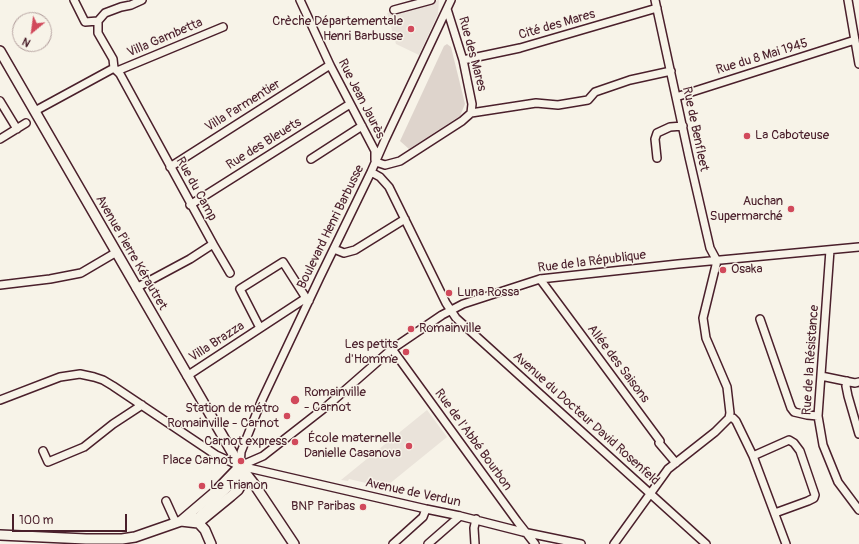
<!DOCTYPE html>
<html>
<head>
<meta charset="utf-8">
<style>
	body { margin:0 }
	#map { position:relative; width:859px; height:544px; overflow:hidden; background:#f7f3e8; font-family:Pangolin,sans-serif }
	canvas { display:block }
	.north { position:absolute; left:12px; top:12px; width:40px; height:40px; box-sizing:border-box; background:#f7f3e8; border:1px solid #b29e9c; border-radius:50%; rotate:209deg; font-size:11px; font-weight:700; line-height:16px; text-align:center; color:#4a1f2b }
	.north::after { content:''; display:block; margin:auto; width:14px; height:18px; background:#d1495b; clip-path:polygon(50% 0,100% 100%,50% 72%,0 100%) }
	.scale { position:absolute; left:12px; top:514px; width:115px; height:18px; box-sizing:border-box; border:2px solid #4a1f2b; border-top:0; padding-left:5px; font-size:12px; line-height:14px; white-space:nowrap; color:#4a1f2b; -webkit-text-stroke:3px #f7f3e8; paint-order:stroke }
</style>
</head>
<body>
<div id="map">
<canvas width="859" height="544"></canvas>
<div class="north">N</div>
<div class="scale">100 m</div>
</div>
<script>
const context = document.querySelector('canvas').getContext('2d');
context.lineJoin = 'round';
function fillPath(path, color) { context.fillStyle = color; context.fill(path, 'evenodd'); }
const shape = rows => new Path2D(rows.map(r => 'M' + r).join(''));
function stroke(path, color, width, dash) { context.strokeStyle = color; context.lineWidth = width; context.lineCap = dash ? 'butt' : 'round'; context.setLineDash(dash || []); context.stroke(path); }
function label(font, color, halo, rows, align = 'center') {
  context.font = font + ' Pangolin,sans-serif'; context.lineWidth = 3; context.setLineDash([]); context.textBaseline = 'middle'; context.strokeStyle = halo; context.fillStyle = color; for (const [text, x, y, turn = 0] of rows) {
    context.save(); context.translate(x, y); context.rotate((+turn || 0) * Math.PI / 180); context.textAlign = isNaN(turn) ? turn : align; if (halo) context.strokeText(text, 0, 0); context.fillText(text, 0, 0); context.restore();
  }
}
fillPath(shape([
	[439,0,438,14,419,55,396,44,387,13],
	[427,410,447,437,383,489,379,488,379,486,349,479,348,481,341,480]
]), '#eae3da');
fillPath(shape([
	[447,44,451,47,465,104,460,116,409,149,400,141,444,46]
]), '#ded4cc');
const minor = shape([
	[74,0,85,22,98,21],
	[300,0,330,65,375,151,375,160],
	[655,0,689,157,710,248,717,261],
	[848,0,859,64],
	[394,10,431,0],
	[463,60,520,48,657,8],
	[114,68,120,74,213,244,190,259,136,288],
	[114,68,113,59,98,33,98,21,105,13,121,7,131,5,142,0],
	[117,71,223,27],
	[676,97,855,40],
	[0,101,17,129],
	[35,111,114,68],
	[471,113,536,103,558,105,588,100,595,92,630,80,671,71],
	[0,139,26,123],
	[657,158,655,139,657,133,670,127,683,126],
	[311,159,362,126],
	[376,162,385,165,400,161,462,121,471,113,472,104,463,60,447,9],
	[170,167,330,65],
	[371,172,380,177,389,187,446,303,456,318,706,544],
	[190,205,350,104],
	[213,244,230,273],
	[334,249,344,253,355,250,405,219],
	[830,250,818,416,823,445,838,482,859,510],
	[540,279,660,441,659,443,676,463],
	[0,285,50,279,81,273,115,253],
	[760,319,791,408,794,412,807,415,818,416],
	[260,328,240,289,283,262,306,298],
	[392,349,517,521,535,544],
	[187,376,306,298,309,301],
	[821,376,855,383,859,382],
	[847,381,846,386,848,396,859,434],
	[0,400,60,377,80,374,94,377,103,380,113,386,216,455,240,466,426,509,460,516,523,532,581,544],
	[729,418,733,418,736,421,753,456,786,544],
	[43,451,48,462,84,447,113,424,142,405],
	[753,456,789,440,794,443,800,451,815,495,814,498,808,501,775,513],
	[240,466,263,456,327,406,392,349,442,315,463,304,540,279,678,264,859,247],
	[166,501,176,523],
	[190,519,198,517,231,485,240,466,241,452,261,402,320,277,371,172,385,140,451,0],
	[393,544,423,517,426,509],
	[428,544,460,516],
	[475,544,474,528,476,519],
	[614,544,668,469,715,432,729,418,730,413,727,387,706,338,703,318,717,261]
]);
const major = shape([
	[0,51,240,466,254,484,294,544],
	[195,519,205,530,211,544],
	[181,521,198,523,231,496,238,490,242,483,240,467],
	[0,535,86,539,122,539,135,537,181,521,215,492,240,466]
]);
stroke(minor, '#4a1f2b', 10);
stroke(major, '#4a1f2b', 12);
stroke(minor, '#f7f3e8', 7);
stroke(major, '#f7f3e8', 9);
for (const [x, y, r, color] of [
	[411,29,4,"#d1495b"],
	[747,136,4,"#d1495b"],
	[791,209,4,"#d1495b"],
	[723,270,4,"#d1495b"],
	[449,293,4,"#d1495b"],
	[411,329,4,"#d1495b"],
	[406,352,4,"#d1495b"],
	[295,400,5,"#d1495b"],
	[287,416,4,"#d1495b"],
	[295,442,4,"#d1495b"],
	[409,446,4,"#d1495b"],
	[241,461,4,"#d1495b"],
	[202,486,4,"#d1495b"],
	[363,507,4,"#d1495b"]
]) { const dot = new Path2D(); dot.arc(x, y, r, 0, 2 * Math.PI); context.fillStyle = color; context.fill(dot); stroke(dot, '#f7f3e8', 1.5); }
label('13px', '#4a1f2b', '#f7f3e8', [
	["Crèche Départementale",403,22],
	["Henri Barbusse",403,37],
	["La Caboteuse",755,136,"left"],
	["Auchan",783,202],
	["Supermarché",783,217],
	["Osaka",731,270,"left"],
	["Luna Rossa",457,293,"left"],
	["Romainville",419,329,"left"],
	["Les petits",398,345],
	["d'Homme",398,360],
	["Romainville",304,393,"left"],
	["- Carnot",304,408,"left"],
	["Station de métro",279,409],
	["Romainville - Carnot",279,424],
	["École maternelle",401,439],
	["Danielle Casanova",401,454],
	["Carnot express",287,442],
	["Place Carnot",233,461],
	["Le Trianon",210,486,"left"],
	["BNP Paribas",355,507]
], 'right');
label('13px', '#4a1f2b', '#f7f3e8', [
	["Cité des Mares",557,25,-16],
	["Villa Gambetta",165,38,-23],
	["Rue des Mares",472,54,75],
	["Rue du 8 Mai 1945",762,57,-17],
	["Rue Jean Jaurès",361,99,63],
	["Villa Parmentier",243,106,-32],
	["Rue de Benfleet",695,129,78],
	["Rue des Bleuets",264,144,-32],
	["Rue du Camp",196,189,61],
	["Boulevard Henri Barbusse",331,227,-64],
	["Avenue Pierre Kérautret",131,253,60],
	["Rue de la République",592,262,-7],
	["Villa Brazza",217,342,-33],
	["Rue de la Résistance",811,360,-86],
	["Allée des Saisons",618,364,53],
	["Avenue du Docteur David Rosenfeld",586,419,42],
	["Rue de l'Abbé Bourbon",473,440,54],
	["Avenue de Verdun",413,493,12]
]);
</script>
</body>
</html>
